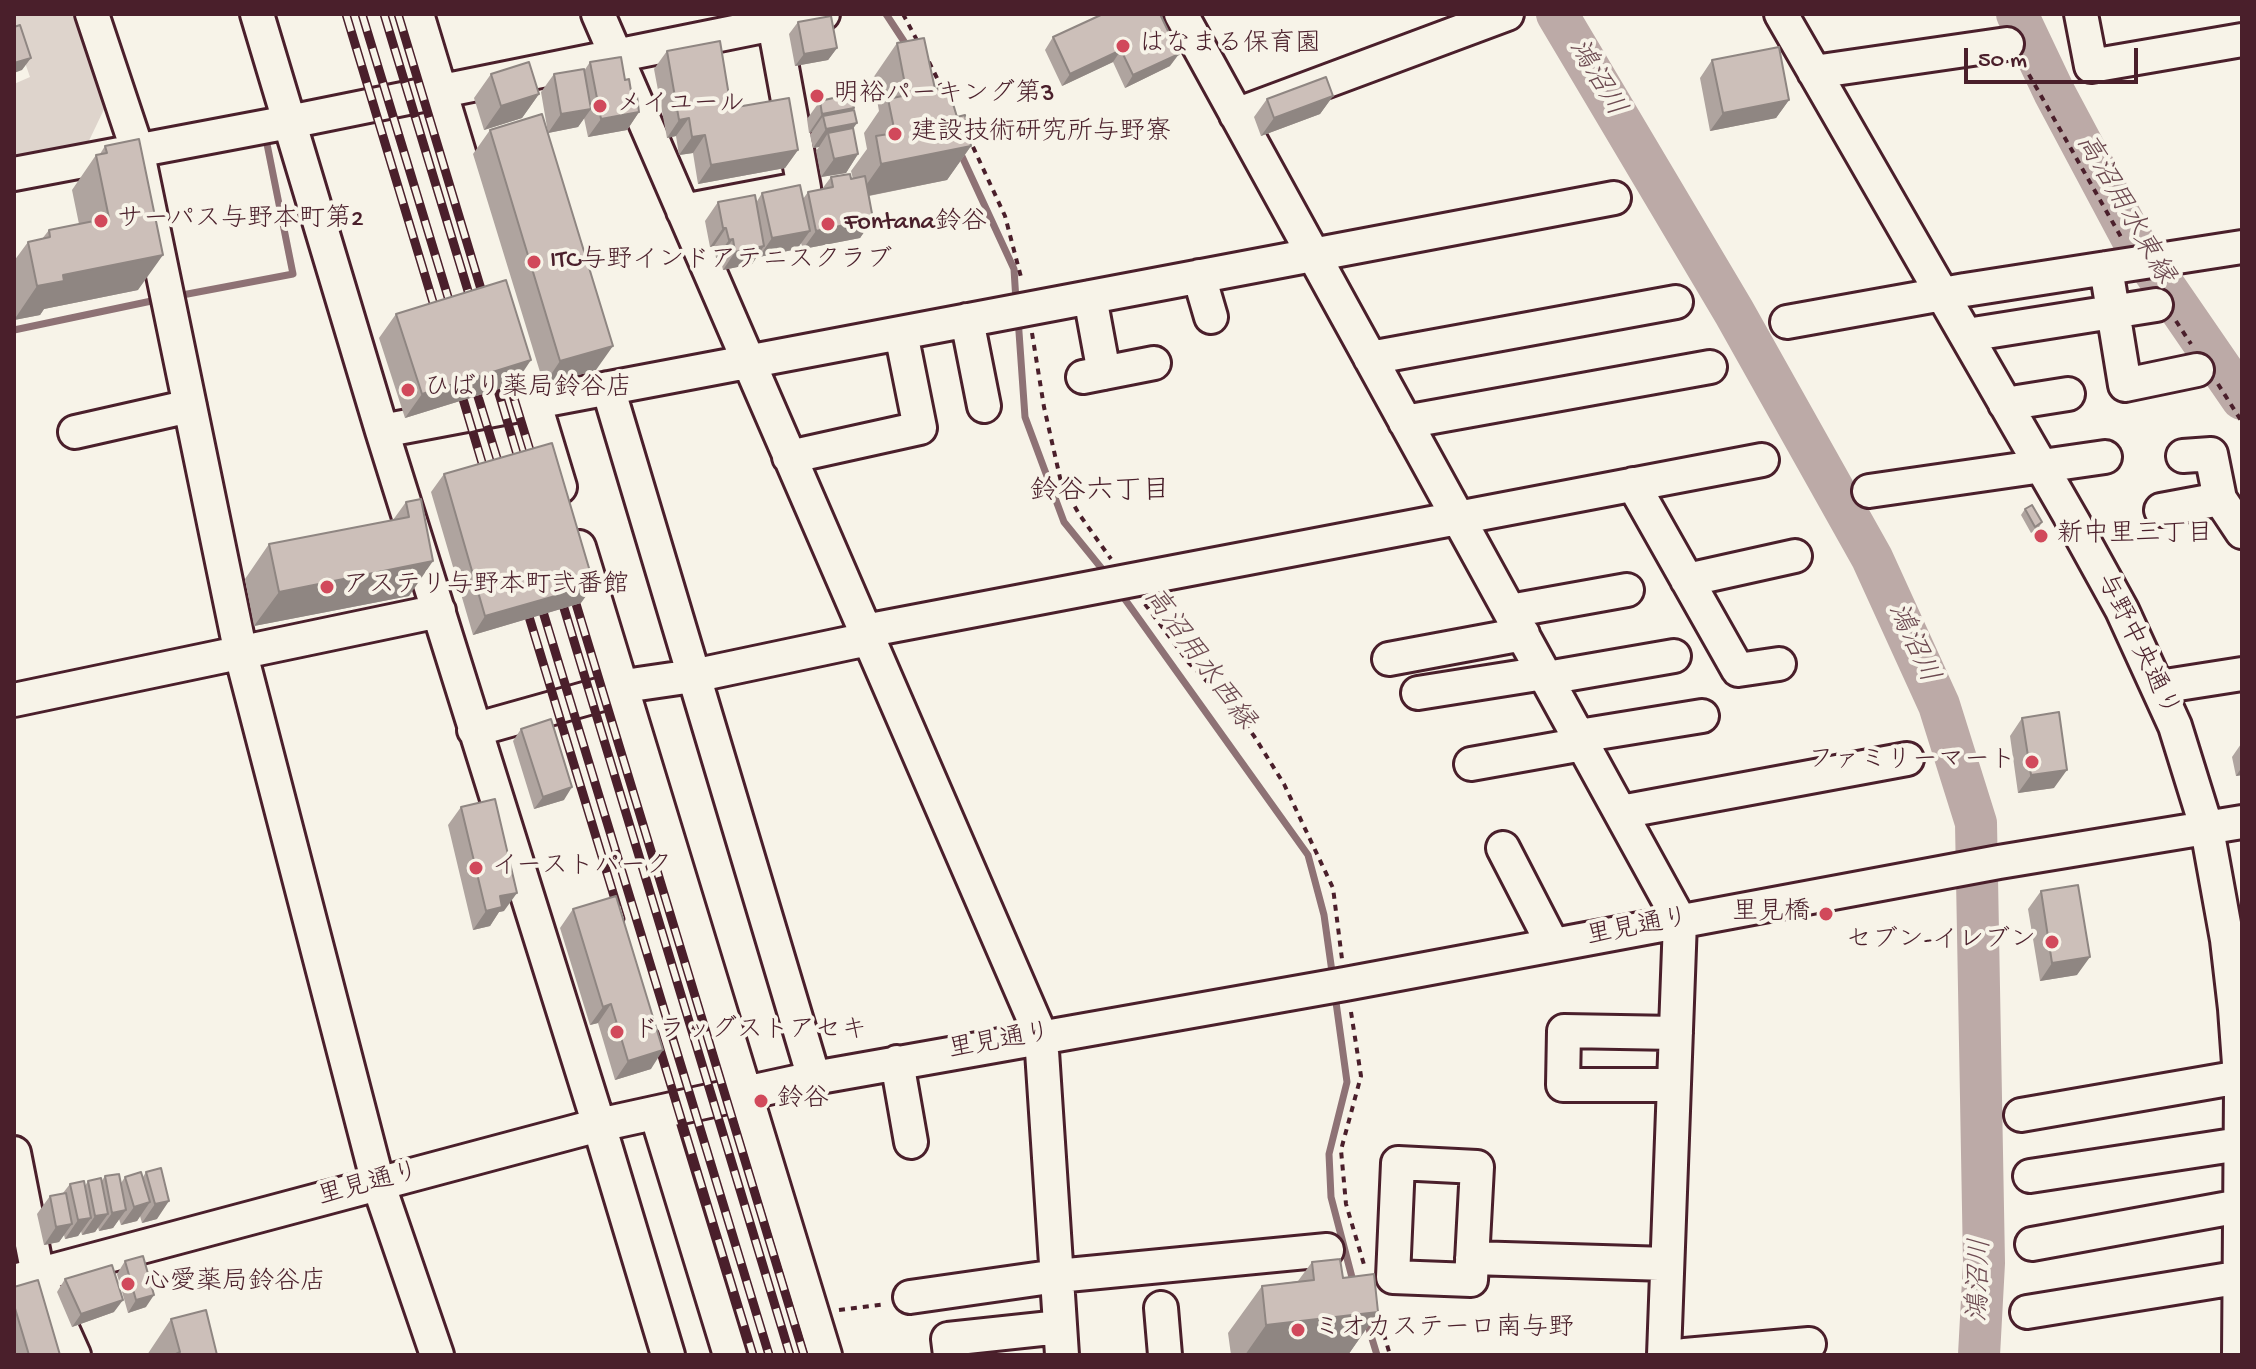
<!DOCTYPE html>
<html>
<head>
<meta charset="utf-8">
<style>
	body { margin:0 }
	#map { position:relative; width:2256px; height:1369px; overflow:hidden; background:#f7f3e8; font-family:"Gochi Hand",sans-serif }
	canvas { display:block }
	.frame { position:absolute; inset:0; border:16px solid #4a1f2b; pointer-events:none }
	.scale { position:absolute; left:1964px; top:48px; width:174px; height:36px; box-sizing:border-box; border:4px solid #4a1f2b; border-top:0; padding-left:10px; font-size:24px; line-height:28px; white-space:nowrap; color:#4a1f2b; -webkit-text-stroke:6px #f7f3e8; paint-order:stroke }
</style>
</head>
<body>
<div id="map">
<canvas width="2256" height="1369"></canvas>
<div class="frame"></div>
<div class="scale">50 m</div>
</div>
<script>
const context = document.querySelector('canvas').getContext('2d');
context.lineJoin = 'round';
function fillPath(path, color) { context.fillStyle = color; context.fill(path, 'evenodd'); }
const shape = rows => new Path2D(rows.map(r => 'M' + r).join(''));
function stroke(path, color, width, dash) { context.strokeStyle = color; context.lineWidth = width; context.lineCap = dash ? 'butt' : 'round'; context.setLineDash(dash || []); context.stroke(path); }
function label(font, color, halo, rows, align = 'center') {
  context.font = font + ' "Gochi Hand","Klee One",sans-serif'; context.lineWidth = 8; context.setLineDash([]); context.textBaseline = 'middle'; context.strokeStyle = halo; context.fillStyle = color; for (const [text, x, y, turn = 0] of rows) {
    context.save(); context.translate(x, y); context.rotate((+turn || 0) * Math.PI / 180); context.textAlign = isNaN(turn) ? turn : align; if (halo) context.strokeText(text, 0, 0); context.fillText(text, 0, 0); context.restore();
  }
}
fillPath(shape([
	[14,14,82,14,108,101,86,147,14,160,14,84,30,77,14,31]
]), '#ded4cc');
stroke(shape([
	[886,14,909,49],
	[959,150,1014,269,1016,301],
	[177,296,293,274,266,139],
	[1018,318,1025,417,1064,522,1107,575],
	[14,330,161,299],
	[1119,591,1308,855,1324,915,1333,979],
	[1335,995,1347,1082,1329,1154,1331,1197,1354,1285],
	[1366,1319,1377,1355]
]), '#8e7275', 7);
stroke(shape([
	[1557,14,1734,312,1872,558,1939,705,1976,823,1984,1263,1979,1355],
	[2017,14,2054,92,2134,242,2242,399]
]), '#bcaaa7', 42);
const minor = shape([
	[92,14,137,149,241,654,378,1183,437,1355],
	[257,14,382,431,599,1125,668,1355],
	[417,14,560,487],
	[598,14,1041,1036,1062,1355],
	[1181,14,1680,921,1664,1355],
	[1781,14,2074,523,2122,610,2175,726,2207,829,2227,940,2235,1009,2241,1091,2239,1355],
	[2081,14,2091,66,2242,40],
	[1814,72,2007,44],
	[1236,115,1507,14],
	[14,174,289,122,823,14],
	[683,211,804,188,774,24],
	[2106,268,2125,385,2197,370],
	[1199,276,1211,317],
	[1090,297,1104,373],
	[967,320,984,406],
	[1787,322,1965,290,2242,247],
	[1967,335,2156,305],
	[1370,358,1676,302],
	[1083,377,1154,363],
	[608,388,814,1078],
	[2005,404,2068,394],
	[1405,422,1710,367],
	[382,431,1614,198],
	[75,432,190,406],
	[2183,456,2211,454,2220,499,2242,532],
	[789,457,920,428,901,333],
	[1633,484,1738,670,1779,664],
	[1869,491,2105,457],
	[2161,510,2220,499],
	[579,547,825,1355],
	[1687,580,1795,556],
	[1510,611,1627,590],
	[865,631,1762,460],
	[1389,659,1523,634],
	[1547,678,1674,656],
	[2159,687,2242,674],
	[1418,693,1544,673],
	[14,700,439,611],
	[474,730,638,684,693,676,868,639],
	[1579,736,1702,716],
	[1471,764,1583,744],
	[1621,812,1907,759],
	[1503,848,1553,945],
	[897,1062,911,1142],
	[1674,1085,1563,1085,1564,1031,1676,1033],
	[656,1113,730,1355],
	[2021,1115,2240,1077],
	[14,1153,38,1275,74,1355],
	[1398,1163,1477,1167,1471,1280,1393,1277,1398,1163],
	[2030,1176,2240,1144],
	[2032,1244,2240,1206],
	[1472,1258,1667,1264],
	[14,1281,599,1125,814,1078,1345,984,1999,862,2242,822],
	[910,1297,1057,1276,1327,1250],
	[1161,1308,1165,1355],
	[2027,1312,2242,1277],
	[950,1355,948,1339,1060,1327],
	[1685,1355,1809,1344]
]);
stroke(minor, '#4a1f2b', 38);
stroke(shape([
	[903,14,919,44],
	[929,62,943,90],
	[2023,64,2121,237],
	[968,136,1005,216,1022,281],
	[2176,321,2191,344],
	[1032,333,1044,407,1061,482,1079,514,1111,559],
	[2218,384,2242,422],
	[1145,604,1189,663,1233,708,1254,736,1284,784,1333,888,1342,959],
	[1351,1012,1361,1076,1341,1150,1346,1204,1365,1268],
	[839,1310,886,1304],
	[1377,1311,1390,1355]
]), '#4a1f2b', 4, [6, 6]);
stroke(minor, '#f7f3e8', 32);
const rail = shape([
	[346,14,439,322],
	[362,14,455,320],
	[384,14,475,314],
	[398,14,487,309],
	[504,366,536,470],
	[491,367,523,474],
	[471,374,504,481],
	[457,379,489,486],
	[570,584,804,1355],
	[557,585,790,1355],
	[537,592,769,1355],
	[523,597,621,919],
	[655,1033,753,1355]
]);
stroke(rail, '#4a1f2b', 9);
stroke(rail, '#f7f3e8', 6, [18]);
fillPath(shape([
	[1103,14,1170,66,1125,88,1113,62,1062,86,1045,50,1053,37],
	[798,22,837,48,828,60,795,66,789,34],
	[897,43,957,117,971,146,947,180,869,196,873,219,860,238,803,249,801,243,797,249,759,257,758,255,752,264,723,270,720,257,716,258,714,246,710,247,705,221,718,202,756,203,762,193,803,199,808,192,822,189,831,177,853,179,851,171,867,149,864,133,879,111,873,78],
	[667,51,731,108,798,150,785,168,698,184,693,153,679,155,676,136,667,138,654,69],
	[1712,60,1789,100,1776,118,1710,131,1700,78],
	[590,62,625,80,639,112,627,130,588,137,584,118,578,127,548,133,541,92,554,74,584,71],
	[491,74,539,94,522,118,484,130,474,98],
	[1333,96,1320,114,1261,136,1254,117,1267,99],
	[820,101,853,110,853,128,858,154,846,173,821,177,816,151,819,147,813,148,810,135,812,132,809,133,807,119],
	[490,130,596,370,544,385,473,154],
	[105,146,138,290,44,309,40,315,14,320,14,261,28,242,42,239,49,230,79,224,72,190,96,155,100,154],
	[396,314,515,384,405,418,379,338],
	[444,474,581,603,473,635,431,492],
	[421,499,409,596,254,626,245,579,269,544,393,520,406,502],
	[2025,509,2042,522,2038,529,2031,533,2021,515],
	[2022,718,2054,788,2018,793,2010,736],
	[521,729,564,800,534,809,513,741],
	[2241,744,2242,775,2236,776,2232,757],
	[461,807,504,911,499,912,490,926,473,930,448,825],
	[2041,891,2077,975,2040,981,2028,909],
	[573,909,651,1069,615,1080,598,1023,590,1025,560,928],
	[161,1168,157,1219,142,1223,140,1216,137,1221,121,1225,119,1219,113,1228,99,1231,98,1227,95,1232,82,1235,81,1231,78,1236,65,1239,64,1235,59,1242,44,1245,37,1214,50,1196,63,1193,70,1184,85,1186,88,1181,101,1182,105,1176,121,1183,125,1177,143,1177,146,1172],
	[125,1261,146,1307,128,1313,117,1274],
	[1312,1262,1343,1278,1378,1312,1348,1355,1231,1355,1228,1333,1262,1286,1298,1281],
	[65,1279,114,1312,72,1327,57,1292],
	[14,1287,60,1355,14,1355],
	[171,1319,217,1355,147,1355]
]), '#afa49f');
fillPath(shape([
	[837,48,828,60,795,66,804,54],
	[1121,50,1113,62,1062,86,1070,74],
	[1179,54,1170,66,1125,88,1133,75],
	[31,58,22,70,14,73,14,63],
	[539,94,522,118,484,130,501,106],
	[1333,96,1320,114,1261,136,1274,118],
	[1789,100,1776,118,1710,131,1723,113],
	[854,108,841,126,857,123,844,142,828,133,819,147,813,148,826,129,823,116,812,132,809,133,822,114],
	[591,109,578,127,548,133,561,114],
	[639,112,627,130,588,137,601,119],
	[689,118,676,136,667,138,679,120],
	[705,135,693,153,679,155,692,137],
	[971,146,947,180,857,198,881,164],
	[798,150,785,168,698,184,711,165],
	[858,154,846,173,821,177,834,159],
	[873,219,860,238,803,249,816,231],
	[723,228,726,228,714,246,710,247],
	[810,231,797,249,759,257,772,238],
	[733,239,720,257,716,258,729,240],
	[764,246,752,264,723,270,735,252],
	[163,255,138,290,44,309,40,315,14,320,37,286,63,275],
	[613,346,596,370,544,385,560,361],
	[531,360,515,384,405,418,422,394],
	[433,561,409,596,254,626,279,592],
	[594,585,581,603,473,635,485,616],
	[2242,767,2242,775,2236,776],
	[2067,770,2054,788,2018,793,2031,775],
	[572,787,564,800,534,809,543,797],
	[517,893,504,911,499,912,490,926,473,930,486,911,500,896],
	[2090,957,2077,975,2040,981,2052,963],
	[611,1004,598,1023,590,1025,603,1007],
	[663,1050,651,1069,615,1080,628,1061],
	[169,1201,157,1219,142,1223,155,1204],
	[150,1202,137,1221,121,1225,134,1207],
	[126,1210,113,1228,99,1231,112,1213],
	[108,1214,95,1232,82,1235,95,1216],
	[91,1218,78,1236,65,1239,78,1220],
	[72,1224,59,1242,44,1245,56,1227],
	[154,1295,146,1307,128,1313,136,1300],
	[123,1300,114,1312,72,1327,81,1314],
	[1378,1312,1348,1355,1245,1355,1266,1325]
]), '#8f8682');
const building = shape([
	[1103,14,1160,14,1179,54,1133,75,1121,50,1070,74,1053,37,1103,14],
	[831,16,837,48,804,54,798,22,831,16],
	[20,25,31,58,14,63,14,27,20,25],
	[924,38,935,89,948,87,957,117,965,115,971,146,881,164,876,136,895,133,888,99,907,95,897,43,924,38],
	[720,41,731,108,789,98,798,150,711,165,705,135,692,137,689,118,679,120,667,51,720,41],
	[1779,47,1789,100,1723,113,1712,60,1779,47],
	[621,57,625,80,629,79,632,97,637,96,639,112,601,119,590,62,621,57],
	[529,62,539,94,501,106,491,74,529,62],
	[584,69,591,109,561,114,554,74,584,69],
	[1326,77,1333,96,1274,118,1267,99,1326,77],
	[851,94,854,108,822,114,820,101,851,94],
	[854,110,857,123,826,129,823,116,854,110],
	[542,114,613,346,560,361,490,130,542,114],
	[853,128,858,154,834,159,828,133,853,128],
	[139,139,163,255,63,275,64,281,37,286,28,242,50,237,49,230,109,218,96,155,107,153,105,146,139,139],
	[850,174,851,179,865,176,873,219,816,231,808,192,833,187,831,177,850,174],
	[800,185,810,231,772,238,762,193,800,185],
	[755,195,764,246,735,252,733,239,729,240,726,228,723,228,718,202,755,195],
	[506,280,531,360,422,394,396,314,506,280],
	[552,443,594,585,485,616,444,474,552,443],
	[421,499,433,561,279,592,269,544,409,517,406,502,421,499],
	[2032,505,2042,522,2035,527,2025,509,2032,505],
	[2059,712,2067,770,2031,775,2022,718,2059,712],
	[551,719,572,787,543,797,521,729,551,719],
	[495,799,517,893,500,896,502,907,486,911,461,807,495,799],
	[2078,885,2090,957,2052,963,2041,891,2078,885],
	[616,896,663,1050,628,1061,611,1004,603,1007,573,909,616,896],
	[161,1168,169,1201,155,1204,146,1172,161,1168],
	[141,1172,150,1202,134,1207,125,1177,141,1172],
	[119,1174,126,1210,112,1213,105,1176,119,1174],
	[101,1178,108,1214,95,1216,88,1181,101,1178],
	[84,1181,91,1218,78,1220,70,1184,84,1181],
	[66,1193,72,1224,56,1227,50,1196,66,1193],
	[143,1256,154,1295,136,1300,125,1261,143,1256],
	[1340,1259,1343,1278,1374,1274,1378,1312,1266,1325,1262,1286,1314,1280,1312,1262,1340,1259],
	[112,1265,123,1300,81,1314,65,1279,112,1265],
	[38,1280,60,1355,29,1355,14,1305,14,1287,38,1280],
	[206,1310,217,1355,174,1355,180,1352,171,1319,206,1310]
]);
fillPath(building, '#ccbfb9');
stroke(building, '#8f8682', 2);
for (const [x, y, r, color] of [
	[1123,46,8,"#d1495b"],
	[817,96,8,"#d1495b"],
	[600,106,8,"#d1495b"],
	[895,134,8,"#d1495b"],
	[101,221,8,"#d1495b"],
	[828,224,8,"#d1495b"],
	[534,262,8,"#d1495b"],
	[408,390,8,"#d1495b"],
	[2041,536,8,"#d1495b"],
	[327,587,8,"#d1495b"],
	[2032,762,8,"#d1495b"],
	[476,868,8,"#d1495b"],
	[1826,914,8,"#d1495b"],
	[2052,942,8,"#d1495b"],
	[617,1032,8,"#d1495b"],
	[761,1101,8,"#d1495b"],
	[128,1284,8,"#d1495b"],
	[1298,1330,8,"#d1495b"]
]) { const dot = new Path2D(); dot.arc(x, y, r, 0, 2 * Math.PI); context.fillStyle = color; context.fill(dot); stroke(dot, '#f7f3e8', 3); }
label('26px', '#4a1f2b', '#f7f3e8', [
	["はなまる保育園",1139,46],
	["明裕パーキング第3",833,96],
	["メイユール",616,106],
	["建設技術研究所与野寮",911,134],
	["サーパス与野本町第2",117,221],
	["Fontana鈴谷",844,224],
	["ITC与野インドアテニスクラブ",550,262],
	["ひばり薬局鈴谷店",424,390],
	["新中里三丁目",2057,536],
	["アステリ与野本町弐番館",343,587],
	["ファミリーマート",2016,762,"right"],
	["イーストパーク",492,868],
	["里見橋",1810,914,"right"],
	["セブン-イレブン",2036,942,"right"],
	["ドラッグストアセキ",633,1032],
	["鈴谷",777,1101],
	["心愛薬局鈴谷店",144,1284],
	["ミオカステーロ南与野",1314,1330]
], 'left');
label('26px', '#4a1f2b', '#f7f3e8', [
	["与野中央通り",2136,646,64],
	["里見通り",1638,929,-11],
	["里見通り",1000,1043,-10],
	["里見通り",369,1186,-15]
]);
label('italic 28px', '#6c4950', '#f7f3e8', [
	["鴻沼川",1595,79,59],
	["高沼用水東縁",2123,210,60],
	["鴻沼川",1911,644,65],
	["高沼用水西縁",1197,660,54],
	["鴻沼川",1982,1280,-88]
]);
label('28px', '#4a1f2b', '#f7f3e8', [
	["鈴谷六丁目",1100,494]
]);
</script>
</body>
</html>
